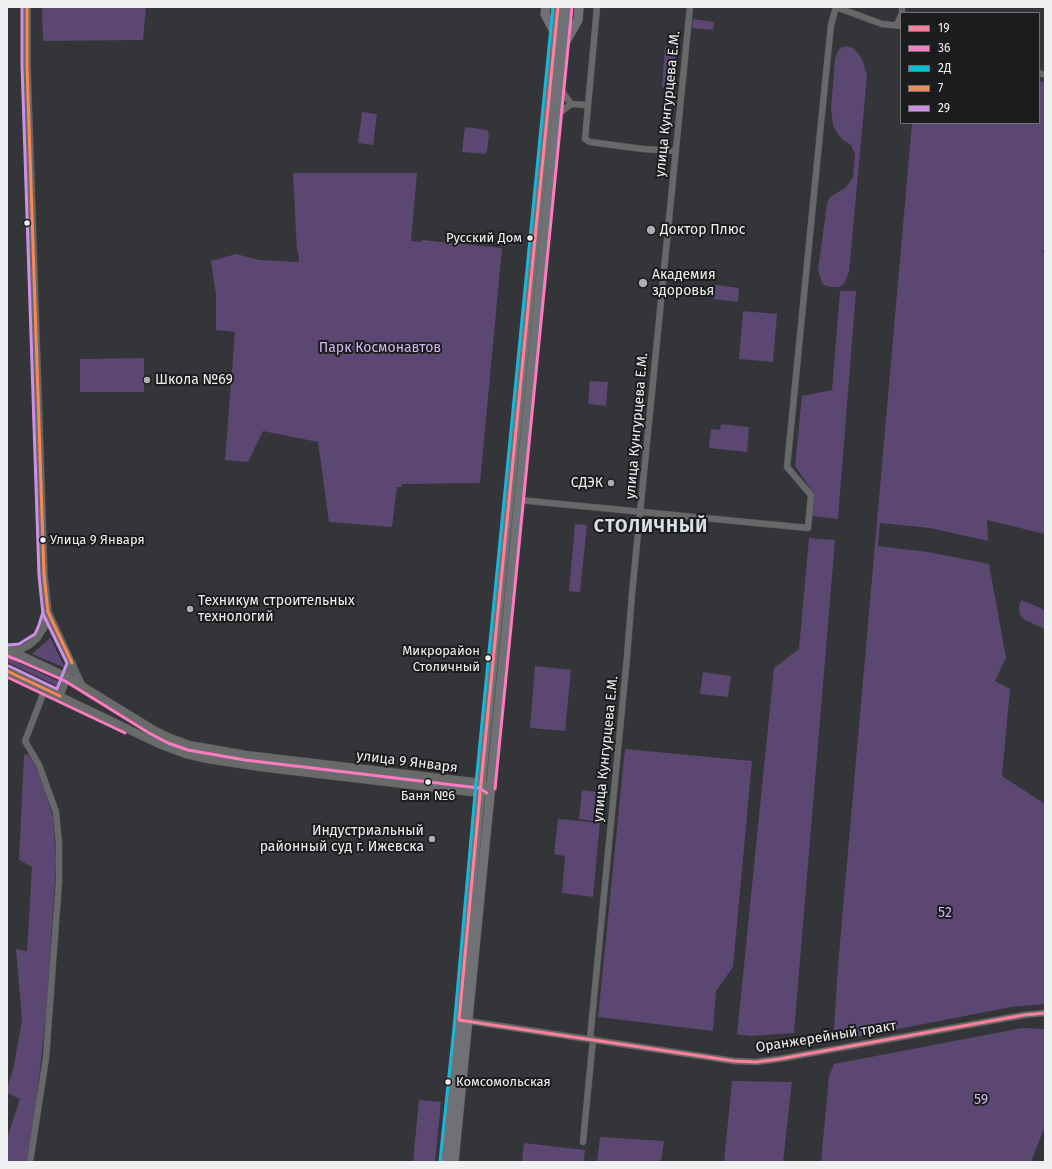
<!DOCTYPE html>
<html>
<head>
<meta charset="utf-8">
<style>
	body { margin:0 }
	#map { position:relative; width:1052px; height:1169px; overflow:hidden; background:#333538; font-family:"Fira Sans",sans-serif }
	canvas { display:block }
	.frame { position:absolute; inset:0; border:8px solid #eef0f2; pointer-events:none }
	.legend { position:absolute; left:900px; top:12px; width:140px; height:112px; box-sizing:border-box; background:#1b1c1e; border:1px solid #6f7173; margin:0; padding:5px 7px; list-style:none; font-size:12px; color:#eef0f2 }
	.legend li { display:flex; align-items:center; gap:8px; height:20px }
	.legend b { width:20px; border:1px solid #6f7173 }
</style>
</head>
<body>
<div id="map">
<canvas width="1052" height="1169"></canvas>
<div class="frame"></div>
<ul class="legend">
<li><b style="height:5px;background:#ff8098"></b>19</li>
<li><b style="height:5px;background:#fe7ac1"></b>36</li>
<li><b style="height:5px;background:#1ab6d8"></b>2Д</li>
<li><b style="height:5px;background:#f88751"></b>7</li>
<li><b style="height:5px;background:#ce8fe9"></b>29</li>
</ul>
</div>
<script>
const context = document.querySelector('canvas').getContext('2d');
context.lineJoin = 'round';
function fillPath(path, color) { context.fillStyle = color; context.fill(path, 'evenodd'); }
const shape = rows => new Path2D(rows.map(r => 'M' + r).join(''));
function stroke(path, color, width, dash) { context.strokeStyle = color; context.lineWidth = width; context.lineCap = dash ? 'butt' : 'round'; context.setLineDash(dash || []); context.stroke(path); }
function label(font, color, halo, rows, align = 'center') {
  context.font = font + ' "Fira Sans",sans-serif'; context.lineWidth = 4; context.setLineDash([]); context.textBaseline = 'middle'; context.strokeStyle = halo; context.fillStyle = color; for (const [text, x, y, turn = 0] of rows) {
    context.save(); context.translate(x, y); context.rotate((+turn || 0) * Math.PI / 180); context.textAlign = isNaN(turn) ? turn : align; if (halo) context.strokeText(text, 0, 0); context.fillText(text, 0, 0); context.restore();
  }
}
fillPath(shape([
	[42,7,146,7,143,40,43,41],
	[693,19,714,22,713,30,692,28],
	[847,46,853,48,858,53,863,61,867,76,849,272,844,284,839,287,832,287,826,286,822,283,818,270,827,204,830,197,845,188,853,178,855,154,851,145,843,140,837,133,833,125,831,108,835,59,838,51,842,47],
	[665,47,676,48,673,87,662,87],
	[1039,81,1045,83,1045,247,1042,252,1045,253,1045,534,987,520,988,541,930,528,880,523,878,546,928,552,989,564,1006,658,995,681,1010,689,1002,776,1045,804,1045,1004,1011,1007,852,1038,845,1038,840,1036,836,1033,834,1029,838,965,912,123,1039,123],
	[362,112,377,114,373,145,358,143],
	[465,127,487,130,489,135,487,152,484,154,462,152],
	[293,173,417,173,411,241,421,242,422,240,502,248,480,483,402,484,401,487,397,487,392,527,329,522,318,442,263,431,248,462,225,460,235,332,216,330,216,295,211,261,236,254,259,260,299,262,298,252,297,252],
	[716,285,739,288,738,302,714,299],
	[840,291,856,291,838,519,811,516,813,492,795,466,802,396,832,390],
	[743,311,777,314,773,362,739,359],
	[144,358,144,392,80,392,80,359],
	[590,381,608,382,606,406,588,404],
	[721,424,749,427,747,452,709,448,711,429,720,430],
	[575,524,587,525,580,592,569,591],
	[809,538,835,540,794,1033,751,1036,737,1034,774,668,799,649],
	[1021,600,1045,610,1045,629,1025,620,1020,615,1019,607],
	[50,637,65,668,32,654,48,640],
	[7,658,11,659,58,681,58,685,57,686,7,662],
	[535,666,571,670,565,731,530,728],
	[703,672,731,676,728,697,700,694],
	[625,749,752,761,733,967,716,991,713,1031,598,1017],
	[24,754,29,755,40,775,53,817,56,862,46,1015,35,1114,27,1162,7,1162,7,1138,20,1099,7,1093,7,1088,13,1070,22,1020,16,949,27,951,32,867,19,860],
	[582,790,596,792,593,821,579,819],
	[558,819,600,823,593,897,562,893,565,856,554,854],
	[1022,1028,1045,1029,1045,1126,1031,1162,821,1162,829,1076,834,1064],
	[732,1081,792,1082,783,1162,724,1162],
	[419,1100,441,1102,435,1162,413,1162],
	[600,1137,664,1141,661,1162,597,1162],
	[524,1143,585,1150,584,1162,522,1162]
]), '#5c4672');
const minor = shape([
	[597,7,585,139,590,142,643,149,676,151],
	[836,7,882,24,901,26],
	[902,13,902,7],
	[897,25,901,15],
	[1039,73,1045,75],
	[559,87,571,104,587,105],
	[556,116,571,104],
	[519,500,808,528,811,495,787,467,822,113,831,25,836,7],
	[468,1021,734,1061,756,1062,779,1059,1024,1015,1045,1013],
	[590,1039,627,657,632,594,690,7],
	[583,1142,593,1039],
	[30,1162,46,1058,59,881,59,844,56,812,39,765,25,741,45,689]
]);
const tertiary = shape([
	[27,7,27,65,44,575,48,612,82,686],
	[8,650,21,649,29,645,37,638,44,627,48,612],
	[60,696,72,663]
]);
const secondary = shape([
	[7,651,22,656,67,677,152,729,170,738,189,745,246,755,481,783,486,787],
	[7,671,159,744,186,754,208,759,260,767,480,793,486,791]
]);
const primary = shape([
	[546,7,545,14,555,33],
	[565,43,578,20,579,7],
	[445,1162,459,1028,481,783,558,7],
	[454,1162,567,7]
]);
stroke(minor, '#525355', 7);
stroke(tertiary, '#525355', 8);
stroke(secondary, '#525355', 9);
stroke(primary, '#525355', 10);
stroke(minor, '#676869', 6);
stroke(tertiary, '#676869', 7);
stroke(secondary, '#696b6b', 8);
stroke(primary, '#707174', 9);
stroke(shape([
	[558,7,481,783,459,1020,734,1061,756,1062,779,1059,1024,1015,1045,1013]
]), '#ff8098', 3);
stroke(shape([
	[7,656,20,661,65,681,149,733,168,743,188,750,245,760,479,788,487,793],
	[7,677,125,733],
	[495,789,572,7]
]), '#fe7ac1', 3);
stroke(shape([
	[440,1161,454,1028,476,783,553,7]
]), '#1ab6d8', 3);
stroke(shape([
	[27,7,27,65,44,575,48,612,72,663],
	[7,671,60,696]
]), '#f88751', 3);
stroke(shape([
	[8,645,19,644,35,634,39,625,43,612,42,605],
	[9,666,57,689,67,663,43,614,39,575,22,65,22,7]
]), '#ce8fe9', 3);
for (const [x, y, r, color] of [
	[27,223,3.5,"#eef0f2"],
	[651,230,5,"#adafb1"],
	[530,238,3.5,"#eef0f2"],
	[643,283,5,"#adafb1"],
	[147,380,4,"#adafb1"],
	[611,483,4,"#adafb1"],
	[43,540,3.5,"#eef0f2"],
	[190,609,4,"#adafb1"],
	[488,658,3.5,"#eef0f2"],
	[428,782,3.5,"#eef0f2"],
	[432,839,4,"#adafb1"],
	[448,1082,3.5,"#eef0f2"]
]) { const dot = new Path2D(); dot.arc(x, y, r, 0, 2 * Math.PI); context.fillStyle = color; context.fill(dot); stroke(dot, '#1b1c1e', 1.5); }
label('13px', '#eef0f2', '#1b1c1e', [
	["Русский Дом",522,238],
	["Улица 9 Января",50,540,"left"],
	["Микрорайон",480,651],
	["Столичный",480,667],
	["Баня №6",428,796,"center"],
	["Комсомольская",456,1082,"left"]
], 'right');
label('14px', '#eef0f2', '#1b1c1e', [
	["улица Кунгурцева Е.М.",668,104,-84],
	["улица Кунгурцева Е.М.",637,426,-85],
	["улица Кунгурцева Е.М.",606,749,-84],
	["улица 9 Января",407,762,7],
	["Оранжерейный тракт",826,1037,-9]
]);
label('14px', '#eef0f2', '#1b1c1e', [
	["Доктор Плюс",660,230],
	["Академия",652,275],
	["здоровья",652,291],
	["Школа №69",155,380],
	["СДЭК",603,483,"right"],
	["Техникум строительных",198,601],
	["технологий",198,617],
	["Индустриальный",424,831,"right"],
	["районный суд г. Ижевска",424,847,"right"]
], 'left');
label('14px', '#d4b7f1', '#1b1c1e', [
	["Парк Космонавтов",380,348],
	["52",945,913],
	["59",981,1100]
]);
context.letterSpacing = '1px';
label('bold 18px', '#dadee3', '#1b1c1e', [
	["СТОЛИЧНЫЙ",651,527]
]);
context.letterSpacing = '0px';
</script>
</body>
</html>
